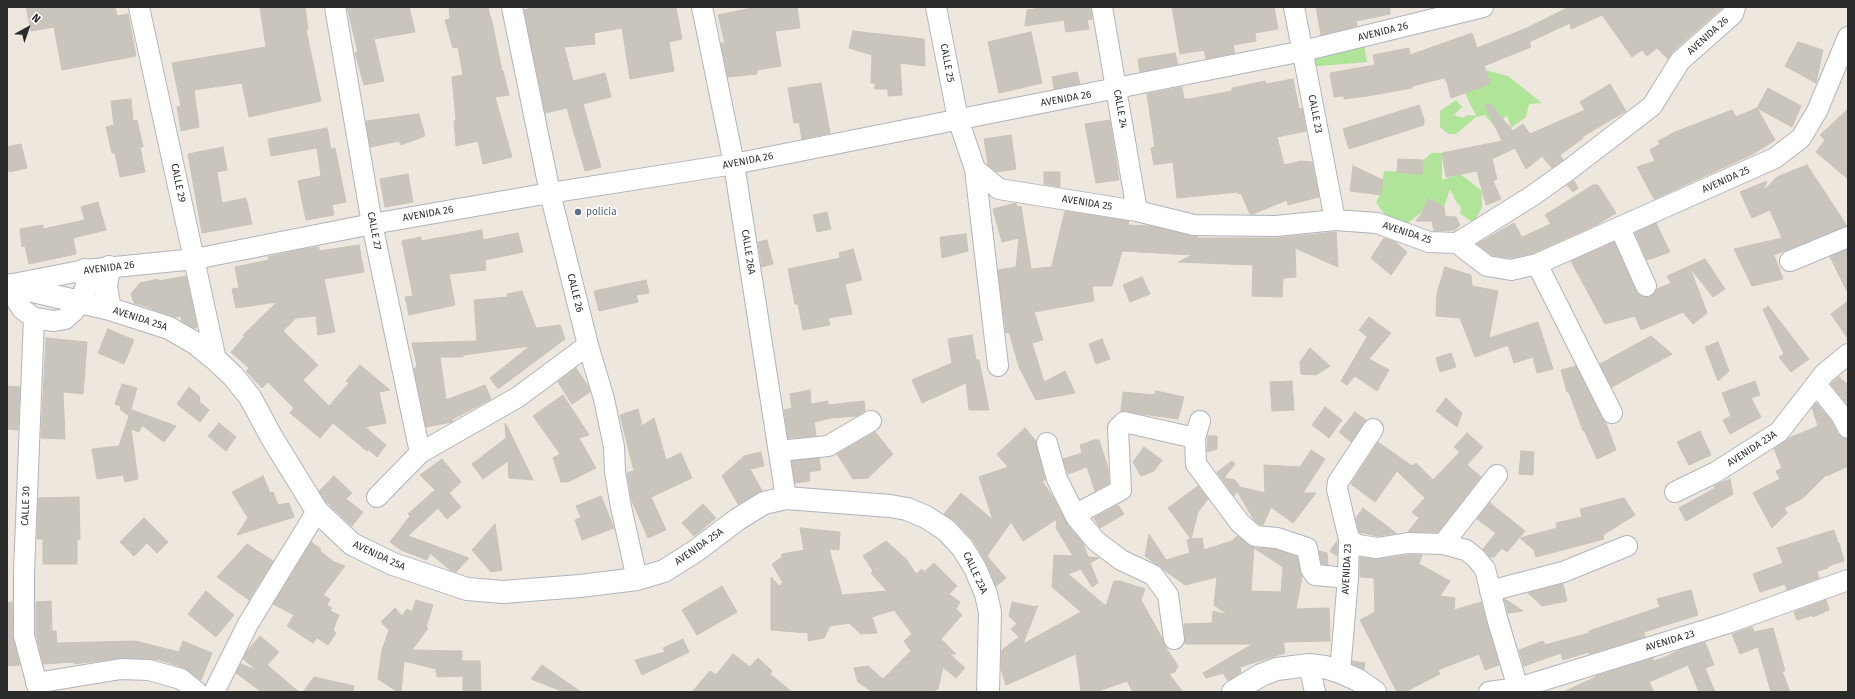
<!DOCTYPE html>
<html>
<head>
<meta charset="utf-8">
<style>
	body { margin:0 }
	#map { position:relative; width:1855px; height:699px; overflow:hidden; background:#ede7dd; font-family:"Fira Sans",sans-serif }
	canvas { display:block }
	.frame { position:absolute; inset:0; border:8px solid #2b2b2b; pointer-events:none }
	.north { position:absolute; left:8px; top:8px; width:40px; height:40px; -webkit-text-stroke:3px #fff; paint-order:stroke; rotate:40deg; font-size:11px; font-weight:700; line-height:16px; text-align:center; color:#2b2b2b }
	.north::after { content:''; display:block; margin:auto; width:14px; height:18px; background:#2b2b2b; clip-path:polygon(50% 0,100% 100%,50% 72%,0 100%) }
</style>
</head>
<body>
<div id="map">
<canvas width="1855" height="699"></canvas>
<div class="frame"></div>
<div class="north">N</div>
</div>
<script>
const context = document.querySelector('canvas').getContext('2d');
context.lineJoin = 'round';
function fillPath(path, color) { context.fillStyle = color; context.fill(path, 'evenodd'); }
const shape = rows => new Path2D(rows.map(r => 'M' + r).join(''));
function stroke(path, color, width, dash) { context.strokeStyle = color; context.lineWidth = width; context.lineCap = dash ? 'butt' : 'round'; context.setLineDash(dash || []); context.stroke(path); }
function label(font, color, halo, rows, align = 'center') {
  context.font = font + ' "Fira Sans",sans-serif'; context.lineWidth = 3.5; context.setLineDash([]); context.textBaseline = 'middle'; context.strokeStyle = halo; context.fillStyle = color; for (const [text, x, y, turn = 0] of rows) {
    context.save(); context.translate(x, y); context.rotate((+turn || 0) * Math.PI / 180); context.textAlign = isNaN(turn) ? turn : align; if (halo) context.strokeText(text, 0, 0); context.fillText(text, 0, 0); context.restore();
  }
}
fillPath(shape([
	[1364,42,1367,62,1308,67,1315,52],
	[1485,70,1508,76,1542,103,1529,104,1526,117,1511,128,1507,115,1496,128,1485,115,1476,117,1456,134,1448,134,1440,127,1440,111,1456,100,1462,107,1454,115,1464,118,1467,115,1476,116,1465,93,1490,84],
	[1432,153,1442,153,1442,180,1460,174,1482,191,1482,207,1474,223,1460,214,1461,207,1457,203,1450,189,1444,207,1428,199,1423,211,1408,223,1384,214,1376,202,1381,194,1384,171,1422,173,1423,160]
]), '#b0e499');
const building = shape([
	[26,7,115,7,117,16,128,14,136,56,62,70,54,27,31,31,26,7],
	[260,7,305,7,308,29,306,30,321,101,249,117,242,83,194,90,199,127,181,131,177,107,181,106,172,63,266,47,260,7],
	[347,7,409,7,415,32,374,39,384,81,364,85,355,53,358,52,347,7],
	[449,7,488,7,490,17,491,17,502,71,503,71,509,95,495,97,512,157,483,164,478,141,456,146,454,121,456,120,452,77,463,75,458,47,453,48,445,20,450,19,449,7],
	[534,7,676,7,682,39,669,42,674,71,630,79,622,28,594,33,595,44,564,47,573,81,605,73,611,97,583,104,601,167,585,171,567,108,545,113,524,10,534,7],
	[757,7,797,7,800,28,775,31,781,66,757,70,757,74,728,77,721,43,725,43,718,15,757,7],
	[1040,7,1091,7,1092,19,1087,20,1089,29,1066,32,1064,20,1025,26,1027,10,1040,8,1040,7],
	[1172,7,1274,7,1278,29,1255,33,1256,41,1233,45,1235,53,1206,59,1204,50,1180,54,1172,7],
	[1316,7,1390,7,1390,14,1356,21,1357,26,1321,35,1316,7],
	[1569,7,1723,7,1672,52,1668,59,1657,48,1647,56,1642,50,1632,57,1602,15,1571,29,1570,23,1529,42,1531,47,1484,66,1490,84,1451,98,1447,82,1444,78,1412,86,1412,88,1367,96,1344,99,1344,96,1334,97,1330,73,1375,65,1373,55,1409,48,1410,55,1472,33,1477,48,1527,28,1569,7],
	[853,31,924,39,925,66,900,63,902,95,888,96,888,89,875,89,875,83,871,83,872,55,849,48,853,31],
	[1031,32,1042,83,999,93,988,42,1031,32],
	[1798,42,1823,50,1816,83,1785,66,1798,42],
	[1175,53,1178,64,1140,72,1138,59,1175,53],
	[1077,72,1080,84,1054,89,1052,77,1077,72],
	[1293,79,1299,109,1302,108,1306,131,1277,137,1284,165,1301,161,1312,162,1319,197,1288,205,1287,200,1253,214,1250,214,1241,193,1238,194,1238,192,1177,198,1173,162,1154,165,1151,148,1155,147,1147,94,1182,87,1184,99,1190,99,1232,91,1232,88,1265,81,1266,84,1293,79],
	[821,83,830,133,802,139,799,122,794,123,788,88,821,83],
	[1610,84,1626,111,1582,137,1583,138,1560,155,1563,160,1552,168,1542,156,1526,169,1515,148,1492,159,1497,179,1493,181,1501,199,1486,205,1477,171,1446,177,1442,153,1502,141,1485,105,1489,103,1513,131,1523,124,1530,134,1585,110,1580,102,1610,84],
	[1768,88,1801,106,1792,127,1757,108,1768,88],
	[131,99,133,121,137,120,143,147,140,147,145,172,120,177,115,153,112,153,106,127,114,125,111,101,131,99],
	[1419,105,1424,119,1424,125,1349,149,1343,129,1419,105],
	[1757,108,1775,140,1753,154,1654,199,1637,167,1655,161,1650,150,1660,144,1658,141,1675,132,1732,110,1736,117,1757,108],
	[1848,109,1848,179,1816,152,1825,140,1820,135,1848,109],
	[419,114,425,136,401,145,399,141,370,147,366,121,419,114],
	[1110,120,1119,180,1096,183,1085,124,1110,120],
	[327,128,331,149,335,148,346,202,332,205,334,215,306,220,298,181,321,176,317,148,271,156,268,139,327,128],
	[1011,135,1016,169,996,172,988,165,984,139,1011,135],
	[21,144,27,168,9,172,7,164,7,147,21,144],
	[223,147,227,170,217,172,222,203,246,198,252,224,202,233,188,154,223,147],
	[1398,159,1423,160,1422,174,1397,172,1398,159],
	[1807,165,1847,226,1774,255,1783,279,1752,286,1734,249,1782,238,1770,210,1752,218,1740,192,1767,181,1763,191,1777,177,1807,165],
	[1353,166,1383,180,1381,195,1350,191,1353,166],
	[1044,172,1060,172,1060,187,1044,184,1044,172],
	[408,174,413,202,385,207,380,179,408,174],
	[1574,181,1578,188,1573,192,1567,185,1574,181],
	[1593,185,1598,185,1616,213,1596,225,1533,253,1516,257,1509,258,1492,255,1477,244,1514,223,1522,237,1551,224,1545,215,1593,185],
	[1428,199,1444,207,1445,216,1456,217,1460,225,1455,230,1434,231,1432,221,1416,221,1423,211,1428,199],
	[98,202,106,230,73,238,76,254,29,264,25,246,22,247,20,229,43,225,43,229,85,220,81,207,98,202],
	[1016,203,1017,207,1021,206,1031,269,1051,267,1051,269,1065,211,1129,221,1128,225,1151,226,1198,237,1195,238,1276,238,1336,232,1338,267,1295,248,1296,277,1283,278,1282,297,1252,296,1253,265,1178,262,1193,255,1122,251,1112,286,1092,286,1094,301,1034,312,1043,340,1032,343,1044,382,1065,371,1075,393,1036,400,1019,367,1009,332,1006,333,998,270,1016,267,1019,238,1002,242,993,209,1016,203],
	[827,212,831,229,817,232,813,215,827,212],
	[1656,223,1670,252,1647,260,1635,233,1656,223],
	[482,230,483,240,518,233,523,252,485,260,486,270,449,274,455,305,409,315,405,297,413,296,402,241,421,237,421,241,482,230],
	[966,234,968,251,942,258,940,237,966,234],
	[1384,238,1395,242,1407,252,1391,275,1371,258,1384,238],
	[767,240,773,264,762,267,758,242,767,240],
	[1614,242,1636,291,1640,296,1645,297,1651,296,1657,289,1671,283,1667,276,1705,259,1725,289,1713,297,1690,268,1707,313,1693,324,1683,312,1641,330,1635,316,1605,324,1571,261,1614,242],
	[359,245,364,272,324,279,335,332,318,335,316,316,296,318,283,331,318,365,303,380,329,406,349,383,346,381,360,365,390,390,379,392,386,423,365,427,386,445,377,457,368,449,367,451,333,423,320,438,290,413,294,408,268,382,262,388,246,371,249,368,231,352,245,336,243,335,277,302,236,308,232,289,239,288,235,267,269,260,268,257,304,249,319,247,319,251,359,245],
	[853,249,862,280,845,284,852,314,828,318,830,325,803,330,798,304,795,304,788,269,840,258,839,253,853,249],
	[1848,249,1848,293,1830,257,1848,249],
	[1445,267,1471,275,1472,286,1498,291,1489,338,1538,322,1553,369,1537,373,1533,357,1514,363,1508,345,1475,357,1460,318,1436,316,1437,293,1445,267],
	[186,276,197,327,193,328,182,321,181,316,175,317,152,309,151,308,134,303,131,294,140,283,158,279,159,281,186,276],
	[1142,277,1150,294,1130,302,1123,285,1142,277],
	[646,280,649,293,636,295,638,302,599,311,594,291,646,280],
	[522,291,536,328,560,325,565,339,498,389,490,378,530,346,463,355,463,357,440,357,446,400,485,385,491,399,453,419,452,422,426,427,414,369,417,366,412,343,477,341,474,300,508,297,507,294,522,291],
	[1848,301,1848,339,1831,314,1848,301],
	[1768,306,1809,359,1791,372,1779,357,1784,354,1763,310,1768,306],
	[1369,317,1391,333,1369,359,1389,370,1377,391,1355,376,1347,385,1341,381,1367,337,1359,330,1369,317],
	[108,329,134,340,124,364,98,353,108,329],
	[972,335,976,360,979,360,989,410,969,410,966,383,922,403,912,380,952,363,948,339,972,335],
	[1651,336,1672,354,1612,387,1600,364,1651,336],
	[46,338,87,342,83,394,63,392,65,439,41,438,46,338],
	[1102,339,1110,359,1096,364,1089,344,1102,339],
	[1718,342,1729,371,1718,381,1705,347,1718,342],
	[1310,348,1330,366,1316,375,1301,374,1300,362,1310,348],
	[1451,353,1456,367,1440,372,1436,358,1451,353],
	[1576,366,1602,418,1606,423,1616,450,1597,459,1584,430,1583,431,1569,392,1567,392,1561,370,1576,366],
	[576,368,588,386,590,392,572,404,558,382,576,368],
	[1839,377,1848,385,1848,405,1831,384,1839,377],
	[1292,381,1294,410,1272,411,1270,382,1292,381],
	[1755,381,1760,395,1751,398,1761,417,1730,434,1723,420,1731,416,1722,393,1755,381],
	[122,384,137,388,131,409,115,404,122,384],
	[7,386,20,387,18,430,7,429,7,386],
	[189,387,200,397,199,401,209,410,200,422,177,404,189,387],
	[810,390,811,404,828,401,828,405,864,401,865,411,857,416,831,418,815,422,814,421,816,436,788,438,784,410,792,408,790,394,810,390],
	[1156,391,1184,397,1178,419,1121,411,1123,392,1154,395,1156,391],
	[563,395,589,435,579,438,596,468,568,482,561,482,553,458,560,454,533,416,563,395],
	[1446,398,1462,413,1457,427,1436,411,1446,398],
	[1815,404,1817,404,1831,421,1838,434,1842,438,1848,439,1848,466,1827,476,1827,474,1803,498,1784,508,1787,513,1772,528,1753,493,1780,479,1776,471,1782,468,1774,449,1789,438,1818,426,1812,408,1815,404],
	[121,406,176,426,164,442,142,425,139,432,131,429,138,479,125,482,123,475,97,479,92,449,119,446,129,416,120,409,121,406],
	[1325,407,1342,420,1329,438,1312,425,1325,407],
	[638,409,642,426,654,418,666,460,681,453,692,478,651,497,666,530,648,538,632,501,627,473,634,471,620,415,638,409],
	[1355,412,1366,420,1351,442,1339,432,1355,412],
	[219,423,236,437,226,451,208,436,219,423],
	[505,424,506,424,533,480,509,478,508,461,483,479,472,464,506,438,505,424],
	[1025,428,1036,441,1045,480,1042,481,1053,497,1067,524,1083,543,1088,557,1099,558,1090,563,1098,583,1092,587,1081,569,1068,574,1106,606,1114,581,1120,581,1145,589,1141,600,1162,638,1165,646,1178,666,1175,672,1169,674,1183,692,1133,692,1127,681,1096,692,1081,692,1076,654,1006,685,1001,669,1002,650,1019,637,1011,629,1017,624,1009,616,1012,602,1036,607,1038,605,1023,644,1081,612,1052,587,1054,555,1073,556,1056,528,1057,519,1023,541,1011,522,987,556,1006,578,996,586,986,562,973,540,955,521,944,514,961,493,993,520,979,477,1008,467,997,454,1025,428],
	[1700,431,1711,455,1689,465,1677,442,1700,431],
	[875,432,893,454,868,478,853,479,837,454,875,432],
	[1467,433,1483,447,1467,465,1481,477,1438,532,1408,532,1419,518,1412,512,1425,498,1397,471,1375,502,1351,484,1378,442,1412,466,1416,463,1433,480,1460,452,1454,447,1467,433],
	[1208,436,1217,436,1217,449,1207,452,1208,436],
	[1094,440,1099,440,1108,468,1109,483,1095,491,1087,467,1068,474,1063,459,1082,453,1080,445,1094,440],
	[1144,447,1162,460,1154,471,1141,476,1133,462,1144,447],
	[1311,450,1325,459,1303,493,1316,493,1293,523,1271,507,1263,525,1260,525,1254,520,1237,491,1234,496,1217,472,1232,461,1235,464,1224,478,1235,480,1240,487,1265,493,1264,465,1300,467,1311,450],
	[1521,451,1534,452,1533,475,1519,474,1521,451],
	[761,452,764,466,750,469,762,491,738,504,722,476,744,456,761,452],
	[819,458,821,470,809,472,810,481,795,483,792,461,819,458],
	[442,459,461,482,449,493,461,507,447,519,438,508,408,536,469,558,456,572,450,570,430,553,427,560,401,550,390,542,410,516,408,514,435,490,420,475,442,459],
	[263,476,270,493,273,492,278,505,289,503,294,517,237,535,248,518,232,492,263,476],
	[334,476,352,493,346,499,363,512,352,526,330,506,331,505,326,502,319,491,334,476],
	[1730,479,1733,494,1686,521,1679,508,1715,488,1714,486,1730,479],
	[1198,486,1208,499,1198,512,1191,539,1202,538,1204,550,1232,541,1237,536,1254,547,1251,591,1281,592,1283,567,1254,548,1275,549,1297,557,1302,577,1296,609,1329,608,1330,641,1283,642,1285,653,1240,667,1241,672,1228,681,1223,673,1206,678,1203,673,1253,644,1185,644,1184,624,1212,623,1213,611,1228,615,1214,605,1217,577,1185,585,1145,556,1149,534,1166,560,1190,553,1187,540,1191,539,1168,508,1198,486],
	[601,496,614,528,582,540,575,520,581,517,576,506,601,496],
	[79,497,80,540,77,539,77,564,43,564,43,539,37,539,38,498,79,497],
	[1624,498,1635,515,1603,535,1604,539,1536,557,1534,550,1520,538,1557,528,1556,523,1582,517,1580,509,1624,498],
	[1490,503,1525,531,1507,552,1502,548,1494,557,1490,557,1483,549,1496,533,1477,519,1490,503],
	[703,504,716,518,694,536,682,523,703,504],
	[1118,505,1124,514,1100,528,1094,518,1118,505],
	[1363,508,1396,533,1377,536,1359,532,1356,518,1363,508],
	[144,518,168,542,157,553,147,543,134,556,120,542,144,518],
	[495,524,502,570,491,572,472,550,495,524],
	[800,528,840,532,839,550,829,549,842,595,887,591,871,573,873,571,863,556,886,541,906,559,916,574,922,569,924,572,934,563,957,586,949,594,960,602,956,609,962,615,941,639,956,654,950,654,965,668,956,678,943,667,938,689,930,692,870,692,871,691,858,682,854,668,868,666,883,679,911,651,904,641,912,634,894,610,872,617,877,633,861,634,849,623,830,626,824,638,808,641,808,633,771,630,771,577,779,586,783,583,772,564,781,558,782,554,804,550,800,528],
	[1834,530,1838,543,1839,543,1844,561,1828,566,1828,568,1817,571,1819,578,1787,590,1785,584,1760,592,1753,574,1783,563,1777,548,1834,530],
	[1337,541,1337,556,1330,551,1337,541],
	[311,542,321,549,320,551,334,562,345,566,323,595,330,599,327,605,332,608,330,611,339,615,333,630,336,633,328,645,317,638,313,643,287,626,294,615,273,604,311,542],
	[247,544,273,561,249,600,217,577,247,544],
	[1319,551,1327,553,1328,565,1322,564,1319,551],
	[1409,555,1422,555,1419,564,1450,581,1440,596,1455,598,1454,610,1481,602,1499,665,1485,670,1479,654,1438,670,1440,674,1405,692,1397,692,1360,620,1375,612,1374,578,1360,577,1360,557,1379,559,1409,555],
	[1563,584,1567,601,1542,606,1528,593,1563,584],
	[722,586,737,612,697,635,682,610,722,586],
	[1691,590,1698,615,1644,632,1645,637,1589,654,1589,652,1563,660,1561,653,1524,666,1519,650,1543,641,1545,645,1589,633,1589,631,1660,607,1657,599,1691,590],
	[206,591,234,615,216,637,188,614,206,591],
	[1504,599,1505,599,1523,611,1508,613,1504,599],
	[416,600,433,605,426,627,428,628,412,650,462,651,462,661,480,661,481,692,463,692,463,676,437,677,436,669,404,661,401,692,398,692,378,679,382,650,389,630,381,622,395,608,402,616,407,609,412,612,416,600],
	[1826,600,1829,610,1813,617,1813,615,1797,620,1794,612,1826,600],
	[51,601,52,631,56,631,57,643,135,641,179,652,183,641,212,653,201,680,184,668,157,659,156,660,121,658,74,664,74,662,43,664,36,634,36,602,51,601],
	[12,602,13,636,20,665,7,666,7,603,12,602],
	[1752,627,1754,632,1773,628,1785,671,1782,671,1790,692,1771,692,1758,647,1740,654,1732,634,1752,627],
	[260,636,279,652,267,665,299,692,262,692,236,673,241,664,258,671,243,659,248,650,260,636],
	[683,639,689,652,642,675,635,660,665,652,663,648,683,639],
	[1705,642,1714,665,1705,668,1715,692,1699,692,1688,665,1649,682,1654,692,1563,692,1596,677,1596,676,1653,658,1653,661,1663,658,1682,649,1705,642],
	[733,654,750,667,758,658,772,671,770,674,792,692,692,692,710,671,716,675,733,654],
	[1352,661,1365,663,1364,669,1352,664,1352,661],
	[542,665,581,692,564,692,531,679,542,665],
	[314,677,354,686,353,692,303,692,314,677]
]);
fillPath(building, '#c9c5bc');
stroke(building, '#c9c3b7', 1);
const street = shape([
	[139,7,216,360],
	[335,7,372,224,420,453],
	[512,7,550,193,588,345,604,399,614,447,615,472,621,507,637,579],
	[702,7,734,164,786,498],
	[936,7,958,119,975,169,999,189,1137,211,1194,225,1276,226,1335,220,1377,223,1429,242,1457,243,1487,266,1511,270,1537,264,1775,158,1801,138,1817,111,1848,37],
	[1102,7,1137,211],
	[1294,7,1335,220],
	[975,169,998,366],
	[1620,228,1646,286],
	[1457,243,1532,196,1570,169,1652,106,1680,61,1733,14,1735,7],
	[1790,261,1848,237],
	[1537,264,1612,413],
	[8,285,85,270,195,259,372,224,550,193,734,164,1303,51,1483,7],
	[7,286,22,309,34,318,54,321,65,319,74,311,81,301],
	[34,318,24,572,24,636,39,692],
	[1816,384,1841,415,1848,428],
	[1200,421,1195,438,1196,464,1240,523,1255,536,1277,538,1307,548,1311,569,1315,575,1348,578],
	[1047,443,1057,479,1076,517,1084,510,1121,490,1118,428,1124,422,1195,438],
	[779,451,828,446,871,421],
	[1675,492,1716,472,1779,432,1824,374,1848,354],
	[377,497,420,453,518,397,588,345],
	[1076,517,1096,541,1121,560,1153,575,1168,595,1174,639],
	[1349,539,1358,545,1377,548,1408,543,1443,544,1466,550,1476,558,1485,569,1497,618,1518,688],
	[1443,544,1497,475],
	[1490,591,1563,572,1627,546],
	[1309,665,1315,692],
	[1340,672,1348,578,1349,539,1337,489,1338,482,1373,429],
	[36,683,121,669,149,670,181,679,197,692],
	[214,692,248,624,317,511],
	[1489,692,1518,688,1725,624,1848,580]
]);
const secondary = shape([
	[109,267,106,287,110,309],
	[7,285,110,309,169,328,195,343,216,360,233,376,250,397,272,438,317,511,352,544,393,564,467,589,503,592,580,586,637,579,664,571,697,550,738,519,764,503,786,498,890,506,907,509,926,517,946,530,962,547,975,568,986,594,990,612,988,692],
	[81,301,87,286,85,270],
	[1233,692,1261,675,1277,669,1309,665,1325,667,1340,672,1358,680,1375,692]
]);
stroke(street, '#b1b3bf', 22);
stroke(secondary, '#b1b3bf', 24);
stroke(street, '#fff', 20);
stroke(secondary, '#fff', 22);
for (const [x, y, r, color] of [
	[578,212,4,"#5c6f8a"]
]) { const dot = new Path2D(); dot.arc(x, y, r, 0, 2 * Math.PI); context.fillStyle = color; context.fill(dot); stroke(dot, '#fff', 1.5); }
label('10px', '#2b2b2b', '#fff', [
	["AVENIDA 26",1383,32,-14],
	["AVENIDA 26",1708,36,-42],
	["CALLE 25",947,63,79],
	["AVENIDA 26",1066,99,-10],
	["CALLE 24",1120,109,80],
	["CALLE 23",1315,114,79],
	["AVENIDA 26",748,161,-11],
	["AVENIDA 25",1726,180,-24],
	["CALLE 29",178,183,78],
	["AVENIDA 25",1087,203,9],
	["AVENIDA 26",428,214,-10],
	["CALLE 27",374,231,79],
	["AVENIDA 25",1407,233,18],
	["CALLE 26A",748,252,81],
	["AVENIDA 26",109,268,-7],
	["CALLE 26",575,293,76],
	["AVENIDA 25A",140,319,18],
	["AVENIDA 23A",1752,449,-33],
	["CALLE 30",26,506,-88],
	["AVENIDA 25A",699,547,-35],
	["AVENIDA 25A",379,556,25],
	["AVENIDA 23",1347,569,-87],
	["CALLE 23A",975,573,65],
	["AVENIDA 23",1670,641,-17]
]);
label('10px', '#4e5e75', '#fff', [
	["policia",586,212]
], 'left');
</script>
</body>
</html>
